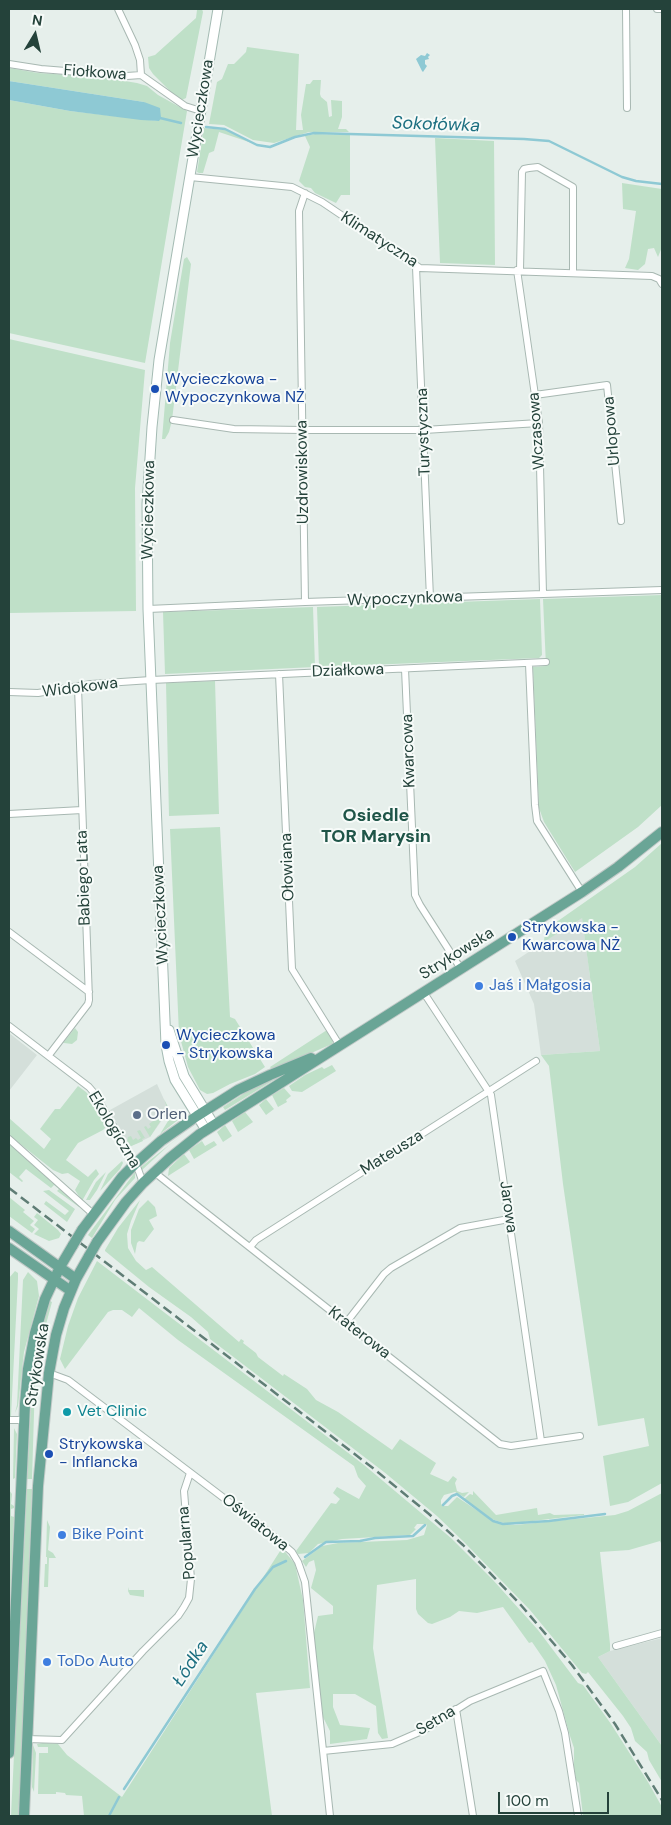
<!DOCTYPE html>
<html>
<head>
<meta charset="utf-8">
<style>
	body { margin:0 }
	#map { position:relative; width:671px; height:1825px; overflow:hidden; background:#e6efeb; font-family:"DM Sans",sans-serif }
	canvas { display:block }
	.frame { position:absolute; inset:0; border:10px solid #24423a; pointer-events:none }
	.north { position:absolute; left:10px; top:10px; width:50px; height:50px; -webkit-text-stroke:4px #f7fbf9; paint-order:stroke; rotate:9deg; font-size:14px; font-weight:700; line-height:20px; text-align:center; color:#24423a }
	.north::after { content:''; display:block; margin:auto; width:18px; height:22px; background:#24423a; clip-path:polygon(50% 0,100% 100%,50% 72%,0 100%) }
	.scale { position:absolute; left:498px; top:1792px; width:111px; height:22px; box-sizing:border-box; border:2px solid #24423a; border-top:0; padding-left:6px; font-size:15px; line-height:18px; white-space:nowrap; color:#24423a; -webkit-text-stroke:4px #f7fbf9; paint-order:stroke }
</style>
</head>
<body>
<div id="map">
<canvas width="671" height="1825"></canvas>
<div class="frame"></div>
<div class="north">N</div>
<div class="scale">100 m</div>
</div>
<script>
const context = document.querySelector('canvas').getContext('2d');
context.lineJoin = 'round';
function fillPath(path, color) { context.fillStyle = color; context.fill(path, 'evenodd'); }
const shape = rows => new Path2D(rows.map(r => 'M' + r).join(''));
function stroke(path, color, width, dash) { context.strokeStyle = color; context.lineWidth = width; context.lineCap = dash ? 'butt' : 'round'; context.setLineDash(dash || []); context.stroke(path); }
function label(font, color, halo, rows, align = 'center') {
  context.font = font + ' "DM Sans",sans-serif'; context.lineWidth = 4; context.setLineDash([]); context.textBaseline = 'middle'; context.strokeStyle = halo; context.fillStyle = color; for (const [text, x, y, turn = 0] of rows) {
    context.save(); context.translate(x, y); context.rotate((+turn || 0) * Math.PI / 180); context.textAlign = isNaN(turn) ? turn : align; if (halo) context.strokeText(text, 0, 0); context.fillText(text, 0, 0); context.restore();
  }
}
fillPath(shape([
	[582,917,600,1051,541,1055,534,1004,515,961],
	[9,1033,37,1055,9,1091],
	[157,1084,167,1106,167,1113,150,1137,129,1147,110,1110],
	[662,1638,662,1746,598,1657,610,1651]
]), '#d4dfda');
fillPath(shape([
	[202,9,203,12,186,98,182,100,175,96,153,74,149,68,148,57,155,55,196,18,197,10],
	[247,47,299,54,296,130,303,130,301,115,306,84,310,84,313,80,321,80,320,94,321,97,327,102,329,117,332,116,331,100,342,101,342,117,338,129,346,129,349,132,309,132,274,143,253,140,224,125,209,124,217,82,222,79,228,64,234,64,246,52],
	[9,68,38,73,100,77,137,83,147,86,158,95,187,111,145,363,9,333,9,100,70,111,158,121,144,102,9,81],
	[204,128,226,130,252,143,219,132,214,151,209,153,203,173,199,173,197,172],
	[315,134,350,135,350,195,341,195,336,203,315,193,311,188,305,187,299,181,310,147,305,136],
	[435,138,494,141,495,265,440,263],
	[622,183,662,189,662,247,658,257,654,248,648,249,645,264,638,270,625,268,629,259,636,211,623,209],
	[187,257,191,264,172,420,169,432,165,439,162,439,170,343,184,259],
	[9,339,145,370,135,488,136,611,9,613],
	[662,595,662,805,638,827,575,872,544,822,539,808,533,667,546,666,543,599],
	[540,599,542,655,539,658,319,667,317,607],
	[313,607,315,667,165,674,163,612],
	[215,681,219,814,169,816,166,683],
	[220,827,230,1017,235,1019,265,1067,255,1074,230,1084,213,1093,207,1094,200,1090,188,1067,179,1034,170,829],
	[662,843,662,1483,628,1502,610,1506,603,1456,649,1446,644,1418,598,1426,563,1184,549,1066,541,1055,600,1051,582,918,544,942,545,930,635,867],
	[75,1028,78,1032,77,1040,72,1044,64,1043,63,1043],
	[327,1030,333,1042,332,1044,272,1070,270,1067],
	[332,1065,336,1071,302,1092,292,1091,289,1086,305,1075,322,1067,324,1069],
	[277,1078,225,1110,223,1107,254,1087],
	[78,1086,86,1092,92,1099,107,1126,103,1130,78,1143,66,1160,88,1177,96,1169,99,1174,94,1180,82,1201,75,1190,80,1181,68,1173,62,1174,53,1170,9,1135,9,1118,44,1149,51,1139,40,1129,55,1109,60,1109],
	[284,1088,291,1096,286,1100,287,1102,278,1107,272,1095],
	[164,1099,168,1107,167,1111,150,1137,144,1127,146,1126,148,1129,151,1127,149,1124,166,1112,167,1108],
	[266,1099,274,1109,266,1115,259,1105],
	[182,1111,182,1115,178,1120,160,1134,173,1113],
	[245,1112,253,1122,238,1132,232,1121],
	[225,1125,232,1136,223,1142,217,1132],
	[192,1127,168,1146,142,1170,141,1167],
	[140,1130,145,1138,142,1139,143,1141,129,1147,127,1142,128,1137,131,1136,133,1140,136,1138,138,1140,141,1138,137,1131],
	[202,1141,205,1146,214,1141,217,1145,194,1159,189,1150],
	[9,1144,80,1206,79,1207,57,1191,59,1189,54,1185,51,1188,26,1169,19,1177,23,1181,22,1182,9,1172],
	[184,1154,190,1162,168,1176,169,1168],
	[122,1161,123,1163,120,1169,100,1191,108,1174],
	[106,1172,97,1190,90,1200,86,1200,96,1182],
	[135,1172,135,1178,115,1200,92,1238,88,1235],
	[49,1190,75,1209,67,1222,44,1204,46,1201,65,1215,69,1211,43,1191],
	[9,1197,25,1210,23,1212,34,1221,30,1225,35,1229,32,1233,9,1216],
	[140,1200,131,1221,127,1234,128,1248,136,1261,146,1270,152,1267,239,1342,241,1339,244,1341,243,1343,256,1353,258,1357,283,1376,284,1374,307,1389,316,1400,338,1412,392,1450,400,1439,436,1463,430,1474,448,1482,453,1476,457,1479,455,1483,457,1491,462,1493,469,1492,464,1497,455,1492,444,1495,441,1500,441,1504,443,1506,448,1506,457,1497,496,1523,515,1525,615,1515,628,1511,662,1493,662,1545,660,1541,629,1550,600,1552,610,1644,610,1651,598,1657,662,1746,662,1782,649,1760,647,1752,635,1741,631,1728,623,1716,588,1672,586,1674,582,1673,530,1610,464,1542,437,1516,384,1472,210,1339,208,1332,191,1317,149,1287,105,1251,105,1250,118,1228],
	[148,1200,155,1207,157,1216,149,1220,154,1229,144,1242,139,1241,137,1243,135,1254,131,1243,131,1230,139,1209],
	[37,1213,58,1230,61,1234,59,1238,49,1241,34,1234,39,1229,34,1225,38,1220,34,1217],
	[97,1261,364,1465,451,1538,493,1580,538,1630,578,1683,583,1685,611,1724,648,1782,662,1807,662,1816,583,1816,579,1783,576,1780,574,1767,574,1748,570,1736,556,1685,545,1661,532,1642,529,1643,503,1607,477,1613,459,1611,450,1617,432,1624,428,1623,418,1614,416,1609,416,1579,377,1585,373,1648,388,1738,382,1739,378,1733,376,1706,355,1694,333,1694,333,1707,340,1725,370,1728,367,1739,330,1744,330,1731,323,1717,313,1637,318,1616,333,1614,333,1606,311,1588,316,1570,314,1560,309,1562,306,1567,302,1561,322,1546,338,1543,407,1540,424,1535,427,1525,424,1524,417,1524,414,1528,416,1529,410,1535,342,1539,318,1544,309,1553,298,1554,296,1551,331,1503,336,1504,340,1499,333,1493,337,1487,359,1499,366,1486,358,1477,354,1466,178,1340,139,1308,132,1317,122,1310,113,1310,108,1312,65,1369,60,1359,68,1326,78,1298],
	[15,1271,18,1273,18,1279,11,1416,9,1416,9,1278],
	[28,1272,37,1281,39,1296,24,1352,18,1406,15,1413,17,1405,23,1280],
	[50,1301,52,1302,41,1343,35,1381,32,1479,27,1479,33,1371,41,1331],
	[14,1428,17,1434,15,1478,13,1479],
	[27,1489,32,1489,20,1790,18,1816,11,1816],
	[9,1490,12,1494,11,1504,14,1506,14,1508,11,1509,11,1516,14,1517,9,1623],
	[473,1491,496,1515,537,1508,538,1515,550,1513,554,1515,584,1514,584,1515,507,1524,491,1519,464,1499,470,1494,473,1495],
	[47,1520,50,1527,48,1550,53,1553,56,1558,49,1558,48,1587,44,1587,45,1564,47,1564,47,1557,46,1557],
	[282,1548,295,1564,303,1600,310,1688,256,1693,272,1816,84,1816,82,1796,66,1795,65,1793,56,1792,56,1794,38,1794,39,1753,48,1753,48,1747,38,1747,37,1744,43,1743,58,1744,67,1755,122,1797],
	[129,1587,129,1590,144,1590,144,1597,130,1595,128,1591],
	[33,1745,36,1753,34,1792,32,1787]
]), '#bfe0c8');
fillPath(shape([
	[427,53,430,55,428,57,429,59,425,60,425,64,427,66,423,72,422,71,416,59,421,55,425,56],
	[9,81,144,102,160,108,161,118,159,121,141,120,70,111,9,100]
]), '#8ec9d4');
stroke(shape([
	[160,118,181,123],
	[206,127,225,129,257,145,270,147,295,137,314,133,524,139,549,141,622,177,636,181,662,184],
	[443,1505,452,1496,457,1494,493,1521,503,1524,549,1521,605,1514],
	[305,1557,326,1542,360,1541,375,1538,413,1536,425,1525],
	[124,1789,255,1589,273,1567,286,1561],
	[109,1816,119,1797]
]), '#8ec9d4', 2.5);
const street = shape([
	[118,9,135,45,140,60,141,75],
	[626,9,627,108],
	[657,9,662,9],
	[9,64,41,69,127,76,141,75,185,106,201,111],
	[190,177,292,187,322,202,420,268,652,276,659,279,662,284],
	[416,267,430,598],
	[517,270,539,423,543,594],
	[520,270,522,172,524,169,529,168,538,167,573,187,573,273],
	[535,395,607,385,621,521],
	[173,420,234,429,302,430,424,430,539,423],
	[305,602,299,211,305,193],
	[148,609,305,602,662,590],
	[529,664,535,805,537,821,582,892],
	[405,669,415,895,420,905,461,969],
	[279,674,292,969,340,1046],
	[9,692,38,693,91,684,151,680,546,662],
	[9,814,82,810],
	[9,932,89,992],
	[424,993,491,1095,541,1441],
	[9,1026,89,1087,95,1094,138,1169,143,1183],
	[49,1055,88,1004,89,1000,78,687],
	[9,1139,93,1214],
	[154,1172,500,1444,511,1446,580,1436],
	[250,1247,256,1240,536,1061],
	[346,1323,384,1274,391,1268,460,1228,509,1219],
	[49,1373,68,1380,270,1533,292,1552,298,1562,305,1582,330,1816],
	[9,1420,24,1420],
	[616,1646,662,1633],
	[456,1709,473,1816],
	[26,1739,62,1740,143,1651,178,1616,184,1607,189,1598,191,1579,184,1491,190,1473],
	[323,1751,392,1744,424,1730,470,1701,543,1671,559,1711,565,1733,578,1816]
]);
const secondary = shape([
	[169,1030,184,1076,214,1125],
	[206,1130,175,1080,169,1061,166,1045,148,609,147,504,152,427,159,360,218,9]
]);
const primary = shape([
	[82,1230,122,1177,135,1164,161,1141,197,1116,238,1090,270,1075,311,1058],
	[9,1231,76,1279],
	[97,1242,126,1202,143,1183,170,1158,200,1134,582,892,618,867,662,832],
	[9,1248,71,1291],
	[9,1753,25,1404,28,1369,35,1333,45,1299,60,1267,73,1245],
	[24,1816,38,1486,49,1373,56,1335,64,1308,76,1279,89,1256]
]);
stroke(street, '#a8b8b2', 8);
stroke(secondary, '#a4bbb3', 11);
stroke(primary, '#c2cac8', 12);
stroke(street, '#fff', 6);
stroke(secondary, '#fff', 9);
stroke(primary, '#6aa596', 10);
stroke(shape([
	[9,1188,374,1469,429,1514,463,1545,520,1604,572,1665,615,1724,662,1800]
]), '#5f7d75', 2.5, [10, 5]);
const primaryBridge = shape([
	[73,1245,82,1230],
	[89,1256,97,1242]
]);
stroke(primaryBridge, '#c2cac8', 12, []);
stroke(primaryBridge, '#6aa596', 10);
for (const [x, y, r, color] of [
	[155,389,5,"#1a4fb4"],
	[512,937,5,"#1a4fb4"],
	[479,986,5,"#3f7fe0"],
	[166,1045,5,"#1a4fb4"],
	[137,1115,5,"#5c6f8a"],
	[67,1412,5,"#0f9aa8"],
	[49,1454,5,"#1a4fb4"],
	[62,1535,5,"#3f7fe0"],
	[47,1662,5,"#3f7fe0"]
]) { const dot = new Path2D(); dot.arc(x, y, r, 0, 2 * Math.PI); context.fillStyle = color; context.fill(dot); stroke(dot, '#f7fbf9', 2); }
label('16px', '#24423a', '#f7fbf9', [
	["Fiołkowa",95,73,4],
	["Wycieczkowa",201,109,-81],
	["Klimatyczna",379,240,33],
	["Wczasowa",537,431,-94],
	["Urlopowa",612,431,-95],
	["Turystyczna",424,432,-92],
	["Uzdrowiskowa",303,472,-91],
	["Wycieczkowa",149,510,-89],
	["Wypoczynkowa",405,599,-2],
	["Działkowa",348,671,-2],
	["Widokowa",80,688,-7],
	["Kwarcowa",409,751,-92],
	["Ołowiana",288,867,-92],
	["Babiego Lata",84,878,-92],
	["Wycieczkowa",161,915,-93],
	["Strykowska",457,954,-32],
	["Ekologiczna",114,1130,59],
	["Mateusza",392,1153,-32],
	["Jarowa",508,1207,82],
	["Kraterowa",359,1333,38],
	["Strykowska",38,1365,-81],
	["Oświatowa",255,1523,39],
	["Popularna",187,1543,-95],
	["Setna",436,1721,-31]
]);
label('16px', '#164399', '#f7fbf9', [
	["Wycieczkowa -",165,380],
	["Wypoczynkowa NŻ",165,398],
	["Strykowska -",522,928],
	["Kwarcowa NŻ",522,946],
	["Wycieczkowa",176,1036],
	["- Strykowska",176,1054],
	["Strykowska",59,1445],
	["- Inflancka",59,1463]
], 'left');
label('16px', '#366cbe', '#f7fbf9', [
	["Jaś i Małgosia",489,986],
	["Bike Point",72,1535],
	["ToDo Auto",57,1662]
], 'left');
label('16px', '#4e5e75', '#f7fbf9', [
	["Orlen",147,1115]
], 'left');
label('16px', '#0d838f', '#f7fbf9', [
	["Vet Clinic",77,1412]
], 'left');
label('italic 18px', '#1c6f80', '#f7fbf9', [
	["Sokołówka",436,125,2],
	["Łódka",191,1664,-57]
]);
label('bold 18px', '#1f5548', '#f7fbf9', [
	["Osiedle",376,816],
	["TOR Marysin",376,837]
]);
</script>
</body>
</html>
